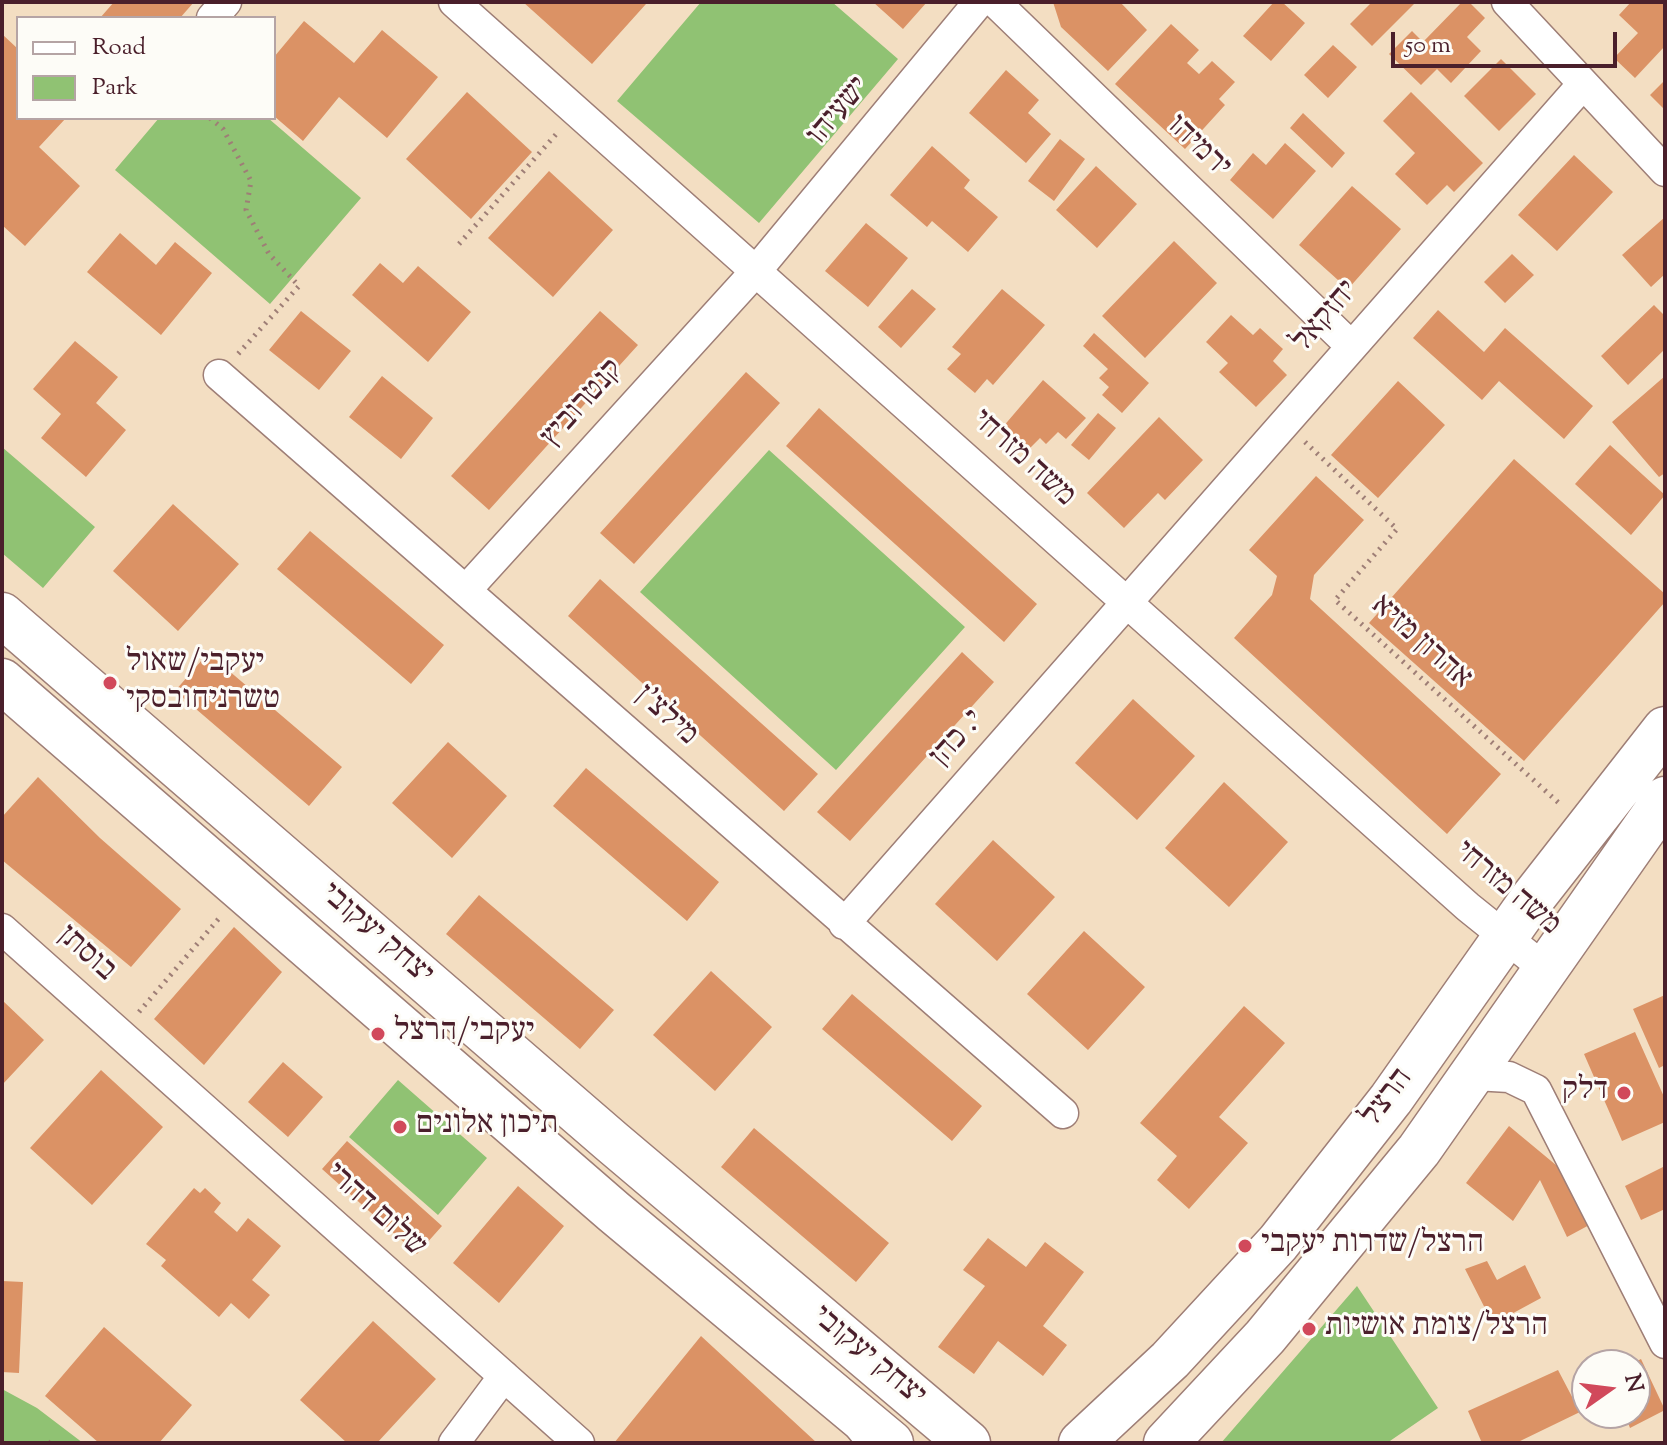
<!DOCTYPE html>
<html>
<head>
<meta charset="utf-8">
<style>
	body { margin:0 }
	#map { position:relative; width:1667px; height:1445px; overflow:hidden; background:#f3dec2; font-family:"Sorts Mill Goudy",serif }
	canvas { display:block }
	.frame { position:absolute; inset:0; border:4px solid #4a1f2b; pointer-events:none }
	.legend { position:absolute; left:16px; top:16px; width:260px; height:104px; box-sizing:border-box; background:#fdfcf7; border:2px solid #b5a4a5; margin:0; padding:10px 14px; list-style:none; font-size:24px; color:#4a1f2b }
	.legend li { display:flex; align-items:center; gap:16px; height:40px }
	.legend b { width:40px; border:2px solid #b5a4a5 }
	.north { position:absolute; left:1571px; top:1349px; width:80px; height:80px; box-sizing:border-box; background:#fdfcf7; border:2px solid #b5a4a5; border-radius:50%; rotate:76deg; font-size:22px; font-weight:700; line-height:32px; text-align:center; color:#4a1f2b }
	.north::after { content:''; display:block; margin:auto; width:28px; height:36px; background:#d1495b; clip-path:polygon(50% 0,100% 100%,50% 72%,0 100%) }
	.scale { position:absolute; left:1391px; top:32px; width:226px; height:36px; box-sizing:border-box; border:4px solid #4a1f2b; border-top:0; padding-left:10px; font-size:24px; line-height:28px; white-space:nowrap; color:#4a1f2b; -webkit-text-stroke:6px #fdfcf7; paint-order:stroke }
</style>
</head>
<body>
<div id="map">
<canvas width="1667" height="1445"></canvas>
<div class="frame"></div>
<ul class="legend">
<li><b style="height:10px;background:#fff"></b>Road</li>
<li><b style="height:22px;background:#90c273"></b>Park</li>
</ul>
<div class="north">N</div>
<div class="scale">50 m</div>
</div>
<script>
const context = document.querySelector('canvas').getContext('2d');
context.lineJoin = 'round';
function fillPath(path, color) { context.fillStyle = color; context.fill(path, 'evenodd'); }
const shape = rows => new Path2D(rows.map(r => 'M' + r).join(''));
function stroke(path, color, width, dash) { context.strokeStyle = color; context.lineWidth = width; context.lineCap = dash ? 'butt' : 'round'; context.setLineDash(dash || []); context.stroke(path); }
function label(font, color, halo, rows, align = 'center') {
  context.font = font + ' "Sorts Mill Goudy","Frank Ruhl Libre",serif'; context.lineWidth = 6; context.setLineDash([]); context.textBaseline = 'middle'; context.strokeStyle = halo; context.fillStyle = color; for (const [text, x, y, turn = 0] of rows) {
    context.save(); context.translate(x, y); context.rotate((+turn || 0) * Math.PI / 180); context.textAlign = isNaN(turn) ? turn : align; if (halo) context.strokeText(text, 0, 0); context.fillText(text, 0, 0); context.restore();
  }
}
fillPath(shape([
	[701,2,832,2,898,59,759,223,617,101],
	[159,118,268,118,361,198,270,304,115,170],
	[2,447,95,527,43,588,2,553],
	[769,450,965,627,836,770,640,592],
	[398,1080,487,1158,438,1215,349,1137],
	[1357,1286,1438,1408,1387,1443,1221,1443],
	[2,1389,37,1408,83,1443,2,1443]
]), '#90c273');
fillPath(shape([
	[114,2,194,2,180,18,100,18],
	[523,2,643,2,646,4,592,64],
	[873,2,927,2,903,29],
	[1053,2,1120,2,1147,30,1108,71,1061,27],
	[1274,2,1282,2,1305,23,1271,61,1243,36],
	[1372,2,1416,2,1372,46,1350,24],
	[1462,2,1469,2,1485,18,1467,37,1481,51,1451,83,1437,69,1421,85,1389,54,1412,31,1423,42],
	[1631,2,1665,2,1665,46,1635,78,1614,58,1638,33,1619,15],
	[304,21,354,63,382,30,438,77,387,138,339,97,303,141,274,116,274,57],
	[1171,24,1199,50,1187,63,1199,74,1212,61,1235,82,1219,99,1225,105,1185,149,1115,84],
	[2,34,18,49,18,118,66,118,39,147,80,186,25,246,2,225],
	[1333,45,1357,67,1328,98,1304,75],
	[1501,59,1536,94,1499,131,1464,96],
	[1006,70,1039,100,1028,113,1051,134,1026,163,969,113],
	[1665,80,1665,110,1650,95],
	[467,92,532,152,471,219,406,159],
	[1411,92,1483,163,1454,192,1447,185,1427,205,1395,174,1415,153,1383,121],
	[1303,113,1345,153,1332,168,1290,128],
	[1060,139,1085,159,1054,201,1028,181],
	[1285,143,1316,171,1273,219,1230,180,1253,153,1266,165],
	[932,146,970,180,964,188,998,217,968,252,932,221,927,227,890,195],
	[1574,155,1613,192,1557,251,1518,215],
	[1096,166,1137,204,1097,248,1056,210],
	[549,171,613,230,553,297,488,238],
	[1352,186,1401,229,1348,289,1299,245],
	[1665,217,1665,274,1651,287,1622,255],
	[866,223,908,258,868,307,825,271],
	[120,233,156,265,175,242,212,273,161,335,87,272],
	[1174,241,1217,283,1145,358,1102,316],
	[1512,254,1534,275,1505,303,1484,282],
	[380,263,403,283,418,266,471,312,428,362,352,295],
	[912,289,936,309,901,348,878,327],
	[1002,289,1045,325,993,385,987,379,975,393,947,369,961,354,952,347],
	[1654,305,1665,316,1665,349,1628,385,1601,356],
	[1438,310,1484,352,1505,328,1593,406,1564,439,1499,381,1482,400,1413,338],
	[301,311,351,351,319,390,269,350],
	[600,311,638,345,489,510,451,476],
	[1231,315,1253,335,1260,328,1283,349,1273,361,1287,375,1256,407,1219,372,1228,363,1206,342],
	[1094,333,1149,383,1122,413,1102,395,1109,387,1099,378,1108,369,1083,346],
	[75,341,118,377,96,403,126,430,86,477,41,438,61,414,33,389],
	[746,372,780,403,634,564,600,533],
	[382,376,433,418,401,459,349,417],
	[1665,376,1665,473,1659,477,1612,422],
	[1043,380,1086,418,1066,439,1058,432,1046,444,1040,438,1027,451,1002,428],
	[1398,381,1445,425,1378,498,1331,455],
	[819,408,1037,604,1004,642,786,446],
	[1098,413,1116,428,1089,460,1071,445],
	[1159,417,1203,460,1165,500,1158,493,1124,528,1087,493],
	[1610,445,1665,495,1631,535,1575,484],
	[1514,459,1665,594,1665,602,1524,761,1369,623],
	[1316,476,1364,520,1314,575,1310,599,1501,774,1447,834,1234,638,1272,595,1277,576,1249,550],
	[173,504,239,564,178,631,113,571],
	[310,531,444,645,411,684,277,569],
	[600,579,818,774,784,811,568,616],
	[962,652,994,682,850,841,817,812],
	[208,653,342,767,309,806,175,691],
	[1133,699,1195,756,1137,820,1075,763],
	[448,742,507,796,452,858,392,803],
	[586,768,719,882,687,921,553,806],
	[38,777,100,838,181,909,131,967,2,860,2,817],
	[1224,782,1288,842,1229,907,1165,848],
	[993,840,1055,897,997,961,935,904],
	[479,895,614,1010,580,1049,446,934],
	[234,927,282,972,204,1065,154,1019],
	[1084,931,1145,987,1088,1050,1027,994],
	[711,971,772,1027,715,1091,653,1035],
	[852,994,982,1106,952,1141,822,1029],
	[1665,995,1665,1065,1659,1068,1633,1009],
	[2,1000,44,1040,2,1085],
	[1244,1006,1285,1043,1219,1117,1248,1143,1189,1209,1157,1180,1177,1156,1140,1123],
	[1635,1032,1665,1099,1665,1122,1622,1141,1584,1054],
	[283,1062,323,1097,288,1137,248,1102],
	[101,1070,163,1127,92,1205,30,1148],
	[1509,1126,1568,1175,1593,1223,1567,1237,1540,1180,1513,1221,1466,1183],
	[754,1128,889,1243,856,1282,721,1167],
	[347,1141,442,1226,417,1254,322,1169],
	[1665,1166,1665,1209,1641,1220,1625,1186],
	[518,1186,564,1226,499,1303,453,1263],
	[194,1188,200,1193,205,1188,221,1203,214,1212,237,1232,248,1218,281,1246,252,1280,270,1295,249,1319,231,1303,219,1317,161,1266,166,1260,146,1244],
	[988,1238,1026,1267,1045,1242,1084,1272,1043,1326,1067,1345,1043,1376,998,1341,974,1374,938,1347,985,1286,963,1270],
	[1487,1261,1497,1280,1525,1265,1541,1298,1493,1324,1465,1269],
	[2,1281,23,1282,19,1373,2,1372],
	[373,1321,436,1379,377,1443,347,1443,300,1400],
	[104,1327,192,1405,159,1443,99,1443,45,1396],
	[701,1336,817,1443,614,1443],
	[1641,1359,1665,1410,1630,1428,1624,1413,1635,1413,1635,1365,1629,1365],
	[1558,1370,1580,1412,1516,1443,1482,1443,1468,1411]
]), '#db9265');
const minor = shape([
	[454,2,1468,907,1545,969],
	[995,2,1350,345],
	[1507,2,1665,171],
	[212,18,226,2],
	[219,375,1063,1113],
	[467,589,756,271,979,2],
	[844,924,1583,84],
	[2,929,579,1443],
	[1475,1075,1509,1077,1536,1090,1665,1343],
	[454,1443,504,1376]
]);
const secondary = shape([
	[2,615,612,1142,968,1443],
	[2,681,614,1212,891,1443]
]);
const primary = shape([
	[866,1423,882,1443],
	[1081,1443,1170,1360,1278,1243,1391,1099,1532,899,1665,729],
	[1166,1443,1265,1337,1419,1150,1665,799]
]);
stroke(minor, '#9e7e76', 33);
stroke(secondary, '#9e7e76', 47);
stroke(primary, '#9e7e76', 47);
stroke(shape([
	[210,118,223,129,251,181,246,210,269,254,299,286,238,354],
	[459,244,559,131],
	[1305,442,1397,529,1335,600,1561,805],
	[139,1012,221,916],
	[50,1443,55,1437]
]), '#9e7e76', 5, [2, 6]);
stroke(minor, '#fff', 30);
stroke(secondary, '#fff', 44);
stroke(primary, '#fff', 44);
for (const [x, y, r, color] of [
	[110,683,8,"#d1495b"],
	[378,1034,8,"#d1495b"],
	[1624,1093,8,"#d1495b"],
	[400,1127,8,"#d1495b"],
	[1245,1246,8,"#d1495b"],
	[1309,1329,8,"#d1495b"]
]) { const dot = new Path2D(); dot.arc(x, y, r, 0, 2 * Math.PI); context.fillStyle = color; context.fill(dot); stroke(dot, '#fdfcf7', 3); }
label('32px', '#4a1f2b', '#fdfcf7', [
	["ישעיהו",840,113,-50],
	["ירמיהו",1197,148,44],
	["יחזקאל",1327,318,-49],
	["קנטרוביץ",584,405,-48],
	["משה מזרחי",1022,460,42],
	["אהרון מזיא",1420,644,42],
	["מילצ'ן",665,717,42],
	["י. כהן",959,740,-48],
	["משה מזרחי",1506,890,40],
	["יצחק יעקובי",375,936,41],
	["בוסתן",85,955,42],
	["הרצל",1389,1099,-53],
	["שלום דהרי",374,1212,42],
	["יצחק יעקובי",867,1358,40]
]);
label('32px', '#4a1f2b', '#fdfcf7', [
	["יעקבי/שאול",126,665],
	["טשרניחובסקי",126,702],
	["יעקבי/הרצל",394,1034],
	["דלק",1608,1093,"right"],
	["תיכון אלונים",416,1127],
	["הרצל/שדרות יעקבי",1261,1246],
	["הרצל/צומת אושיות",1325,1329]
], 'left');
</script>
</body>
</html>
